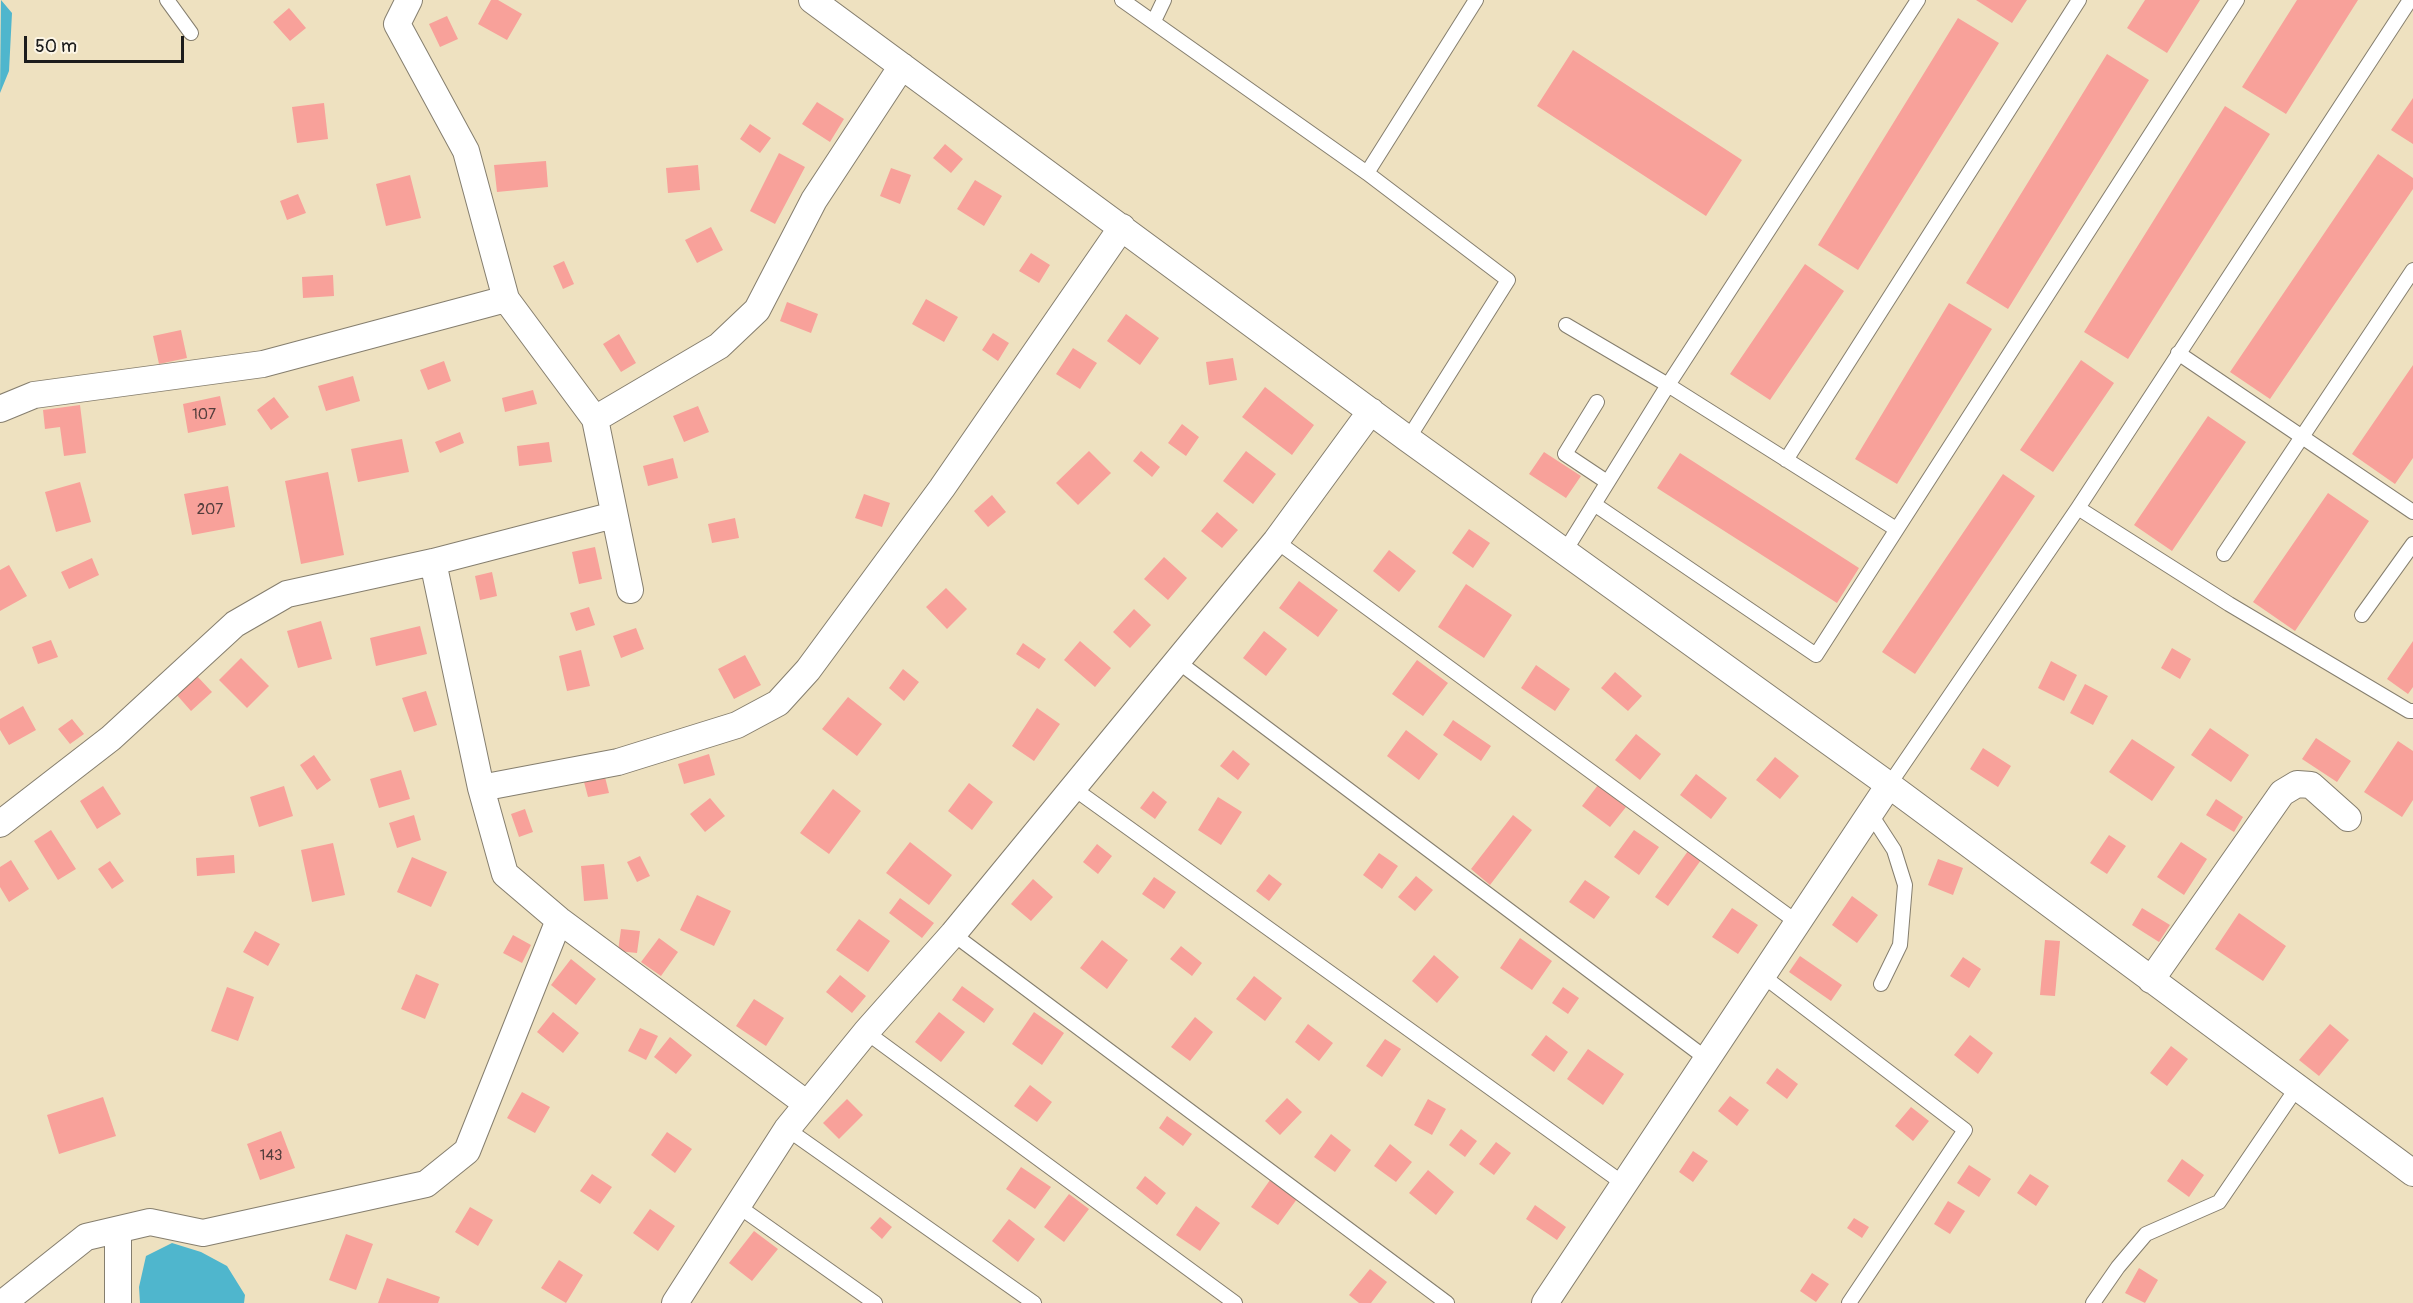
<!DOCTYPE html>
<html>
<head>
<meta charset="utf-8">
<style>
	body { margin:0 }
	#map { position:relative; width:2413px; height:1303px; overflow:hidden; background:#eee1c0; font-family:Pangolin,sans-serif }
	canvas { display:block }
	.scale { position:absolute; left:24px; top:36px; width:160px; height:27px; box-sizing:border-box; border:3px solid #1c1c1c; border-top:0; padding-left:8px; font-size:18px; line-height:21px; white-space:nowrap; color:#1c1c1c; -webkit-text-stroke:4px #fcf5e5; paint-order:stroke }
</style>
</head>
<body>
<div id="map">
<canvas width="2413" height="1303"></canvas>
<div class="scale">50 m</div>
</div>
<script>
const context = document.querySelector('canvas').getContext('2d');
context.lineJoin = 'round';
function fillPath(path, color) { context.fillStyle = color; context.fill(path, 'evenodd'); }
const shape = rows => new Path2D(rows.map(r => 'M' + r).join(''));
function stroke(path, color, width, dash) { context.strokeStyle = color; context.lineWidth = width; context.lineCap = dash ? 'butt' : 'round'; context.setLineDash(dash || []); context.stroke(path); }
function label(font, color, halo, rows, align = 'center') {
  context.font = font + ' Pangolin,sans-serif'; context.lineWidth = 5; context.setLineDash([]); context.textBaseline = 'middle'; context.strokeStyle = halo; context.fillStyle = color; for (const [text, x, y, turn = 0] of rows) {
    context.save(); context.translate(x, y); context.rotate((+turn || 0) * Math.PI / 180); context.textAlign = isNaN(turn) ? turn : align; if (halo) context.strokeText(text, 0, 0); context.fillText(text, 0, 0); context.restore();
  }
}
fillPath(shape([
	[1,0,12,13,9,71,0,93],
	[172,1243,201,1252,227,1266,245,1295,244,1303,140,1303,139,1287,146,1256]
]), '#4fb6cd');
fillPath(shape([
	[491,0,498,0,522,14,507,40,478,24],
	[1976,0,2027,0,2012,23],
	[2145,0,2200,0,2167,53,2127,28],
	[2297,0,2358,0,2286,114,2242,87],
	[289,8,306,28,290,41,273,22],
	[447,16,458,39,440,47,429,24],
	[1958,18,1999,43,1858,270,1818,245],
	[1573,50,1742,160,1706,216,1537,106],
	[2107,54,2149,80,2008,309,1966,283],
	[2413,98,2413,144,2391,130],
	[817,102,844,119,830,142,802,124],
	[324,103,328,139,297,143,292,107],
	[2225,106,2270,134,2128,359,2084,332],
	[750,124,771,138,760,153,740,139],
	[945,144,963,159,951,173,933,158],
	[779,153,805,167,775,224,750,211],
	[2378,154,2413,178,2413,189,2270,399,2230,372],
	[546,161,548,187,497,192,494,165],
	[698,165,700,190,668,193,666,168],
	[891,168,911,175,900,204,880,196],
	[410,175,421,218,386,226,376,184],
	[975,180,1002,196,984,226,957,209],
	[298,194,306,213,287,220,280,201],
	[711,227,723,250,697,263,685,240],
	[1031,253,1050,265,1039,283,1019,271],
	[564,261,574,284,563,289,553,266],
	[1805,264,1844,291,1770,400,1730,374],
	[333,275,334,296,303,298,302,277],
	[926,299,958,317,944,342,912,324],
	[787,302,818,314,811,333,780,321],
	[1949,303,1992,329,1897,484,1855,459],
	[1126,314,1159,338,1140,365,1107,341],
	[181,330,187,358,159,364,153,336],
	[993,333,1009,343,998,361,982,350],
	[619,334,636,363,621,372,603,344],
	[1073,348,1097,363,1080,389,1056,374],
	[1233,358,1237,380,1209,385,1206,362],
	[2081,360,2114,383,2053,472,2020,450],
	[444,361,451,381,428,390,420,370],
	[2413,365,2413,458,2395,484,2352,454],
	[353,376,360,401,326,411,318,386],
	[1265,387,1314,425,1292,455,1242,417],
	[533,390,537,404,505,412,502,398],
	[220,396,226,425,188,433,183,404],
	[274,397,289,417,271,430,257,410],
	[80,405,86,453,64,456,60,427,45,429,43,410],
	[698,406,709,432,684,442,673,416],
	[2208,416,2246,442,2172,551,2134,525],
	[1182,424,1199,437,1186,456,1168,443],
	[460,432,464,443,440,453,435,442],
	[402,439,409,472,358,482,351,449],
	[549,442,552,462,519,466,517,446],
	[1089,451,1111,473,1078,505,1056,483],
	[1141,451,1160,467,1152,477,1133,461],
	[1246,451,1276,474,1253,504,1223,481],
	[1544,452,1581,476,1566,498,1529,474],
	[1680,453,1859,568,1837,603,1657,488],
	[673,458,678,478,648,486,643,466],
	[328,472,344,555,301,564,285,481],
	[2003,474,2035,496,1915,674,1882,652],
	[80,482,91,522,56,532,45,492],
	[228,486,235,527,192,535,184,494],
	[2328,493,2369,521,2295,631,2253,602],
	[864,494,890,503,882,527,855,518],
	[992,495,1006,512,988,527,974,511],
	[1217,512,1238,530,1222,548,1201,531],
	[735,518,739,538,712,543,708,524],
	[1469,529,1490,543,1473,568,1452,553],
	[595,547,602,579,579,584,572,552],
	[1389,550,1416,571,1399,592,1373,571],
	[1164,557,1187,578,1168,600,1144,579],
	[92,558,99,575,69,589,61,572],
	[9,565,27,596,0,611,0,570],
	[492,572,497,596,480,600,475,576],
	[1299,581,1338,610,1318,637,1279,608],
	[1466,584,1512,615,1484,658,1438,627],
	[946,588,967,609,947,629,926,607],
	[589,607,595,625,576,631,570,613],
	[1134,609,1151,625,1130,648,1113,632],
	[321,621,332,659,298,668,287,631],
	[420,626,427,654,376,666,370,638],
	[636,628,644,649,621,658,613,636],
	[1264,631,1287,649,1266,676,1243,658],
	[51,640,58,657,38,664,32,647],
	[1080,641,1111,668,1095,687,1064,660],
	[2413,641,2413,687,2408,694,2387,679],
	[1023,643,1046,659,1039,669,1016,654],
	[2172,648,2191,659,2180,679,2161,668],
	[581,650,590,686,567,691,559,656],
	[745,655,761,685,734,699,718,669],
	[241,658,269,686,247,708,219,680],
	[1417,660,1448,683,1423,716,1392,694],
	[2051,661,2077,675,2064,701,2038,688],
	[1536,665,1570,689,1555,711,1521,688],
	[903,669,919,682,904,701,889,688],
	[1615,672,1642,696,1628,711,1601,688],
	[196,675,212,692,191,711,176,694],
	[2085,684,2108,696,2093,725,2070,713],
	[426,691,437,725,414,732,402,698],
	[848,697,882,724,857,756,822,729],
	[23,706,36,730,9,745,0,730,0,719],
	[1037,708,1060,724,1034,761,1012,746],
	[72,719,84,734,70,744,58,729],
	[1453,720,1491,746,1481,761,1443,735],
	[2210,728,2249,755,2231,782,2191,755],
	[1406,730,1438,754,1419,780,1387,756],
	[1636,734,1661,754,1640,780,1615,760],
	[2316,738,2351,761,2337,782,2302,759],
	[2132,739,2175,767,2152,801,2109,772],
	[2398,741,2413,751,2413,800,2402,817,2364,792],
	[1983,748,2011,766,1998,787,1970,769],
	[1233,750,1250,764,1238,780,1220,766],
	[709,754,715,775,684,784,678,764],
	[314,755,331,780,317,790,300,765],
	[1775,757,1799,776,1780,799,1756,780],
	[401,770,410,799,379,808,370,779],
	[1696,774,1727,798,1711,819,1680,795],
	[605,777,609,793,588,797,584,782],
	[969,783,993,802,972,830,948,811],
	[1598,785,1626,807,1610,827,1582,806],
	[103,786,121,814,97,829,80,801],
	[284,786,293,816,259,827,250,797],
	[833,789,861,811,829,854,800,833],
	[1153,791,1167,802,1155,819,1140,808],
	[1218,797,1242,812,1221,845,1198,830],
	[710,798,725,816,705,832,690,814],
	[2216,799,2243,817,2234,832,2206,815],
	[525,809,533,832,519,837,511,814],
	[414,815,421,840,397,848,389,823],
	[1513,815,1532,830,1490,885,1471,869],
	[51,830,76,869,58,880,34,841],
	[1634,830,1659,847,1639,875,1614,857],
	[2109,835,2126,846,2107,874,2090,863],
	[910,842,952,875,929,905,886,873],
	[2181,842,2207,859,2184,895,2157,877],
	[333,843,345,895,312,902,301,850],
	[1097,844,1112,856,1098,874,1083,862],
	[1688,851,1701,860,1668,906,1655,897],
	[1379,853,1398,866,1382,889,1363,875],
	[234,855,235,873,197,876,196,858],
	[640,856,650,876,637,882,627,862],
	[412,857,447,872,431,907,397,892],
	[1938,859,1963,868,1953,895,1928,885],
	[11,860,29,889,9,902,0,887,0,867],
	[110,861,124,881,112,889,98,869],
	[604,864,608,899,584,901,581,866],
	[1269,874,1282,884,1269,901,1256,891],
	[1416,876,1433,890,1415,911,1398,897],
	[1154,877,1176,892,1164,909,1142,894],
	[1033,879,1053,897,1031,921,1011,904],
	[1585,880,1610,897,1594,919,1569,902],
	[697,895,731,911,714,946,680,930],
	[1852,896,1878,915,1857,943,1832,925],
	[900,898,934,923,922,938,889,913],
	[1732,908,1758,925,1738,954,1712,937],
	[2142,908,2170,925,2159,942,2132,925],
	[2239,913,2286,946,2263,981,2215,949],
	[859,919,890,941,868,972,836,950],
	[621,929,640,931,637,953,618,951],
	[255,931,280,944,268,966,243,952],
	[513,935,531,945,522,963,503,953],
	[659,938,678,952,661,976,641,962],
	[1520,938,1552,961,1532,990,1500,968],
	[1102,940,1128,960,1107,989,1080,968],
	[2045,940,2060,941,2055,996,2040,995],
	[1181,946,1202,963,1192,976,1170,959],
	[1434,955,1459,977,1437,1003,1412,981],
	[1800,956,1842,985,1831,1001,1789,972],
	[1963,957,1981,969,1969,988,1950,976],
	[571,959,596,979,576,1005,551,985],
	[416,974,439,984,425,1019,401,1009],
	[840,975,866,996,852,1013,826,992],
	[1254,976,1282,998,1265,1021,1236,999],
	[962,986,994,1009,984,1023,952,1000],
	[227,987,254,997,238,1041,211,1031],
	[1563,987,1579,998,1568,1014,1552,1003],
	[754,999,784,1018,766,1046,736,1026],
	[553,1012,579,1033,563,1053,537,1032],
	[939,1012,965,1032,941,1062,915,1042],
	[1034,1012,1064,1033,1042,1065,1012,1044],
	[1195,1017,1213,1032,1190,1061,1171,1047],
	[1308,1024,1333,1043,1319,1061,1295,1042],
	[2330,1024,2349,1040,2319,1076,2299,1060],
	[640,1028,658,1036,646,1060,628,1051],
	[1546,1035,1568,1052,1554,1072,1531,1055],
	[1970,1035,1993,1053,1978,1074,1954,1055],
	[670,1037,692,1055,676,1074,654,1057],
	[1385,1039,1401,1049,1382,1077,1366,1066],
	[2171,1046,2188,1059,2167,1086,2150,1073],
	[1588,1049,1624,1074,1603,1105,1567,1079],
	[1777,1068,1798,1084,1787,1099,1766,1083],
	[1030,1085,1052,1102,1037,1122,1014,1106],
	[522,1092,550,1107,535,1133,507,1118],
	[1730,1096,1749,1110,1737,1126,1718,1111],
	[103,1097,116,1136,59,1154,47,1115],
	[1287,1098,1302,1112,1280,1135,1265,1121],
	[847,1099,863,1115,839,1139,823,1123],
	[1428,1099,1446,1109,1432,1135,1414,1125],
	[1911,1107,1929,1121,1913,1141,1895,1126],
	[1167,1116,1192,1134,1183,1146,1159,1128],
	[1461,1129,1477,1141,1465,1157,1449,1145],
	[281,1131,295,1168,260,1180,247,1144],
	[667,1132,692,1149,675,1173,651,1155],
	[1331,1134,1351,1150,1335,1172,1314,1157],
	[1496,1142,1511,1153,1494,1175,1479,1164],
	[1390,1144,1412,1162,1396,1182,1374,1166],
	[1693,1151,1708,1161,1693,1182,1679,1172],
	[2182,1159,2204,1175,2189,1197,2167,1181],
	[1969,1165,1991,1179,1979,1197,1957,1183],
	[1021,1167,1051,1187,1035,1209,1006,1189],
	[1428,1170,1454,1192,1436,1215,1409,1193],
	[592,1174,612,1187,600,1204,580,1191],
	[2030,1174,2049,1186,2036,1206,2017,1193],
	[1145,1176,1166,1193,1157,1205,1136,1188],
	[1270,1180,1297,1199,1278,1225,1251,1207],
	[1069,1194,1089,1209,1064,1242,1044,1227],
	[1948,1201,1965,1211,1950,1234,1934,1224],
	[1535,1205,1566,1227,1557,1240,1526,1219],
	[1196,1206,1220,1223,1200,1251,1176,1235],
	[470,1207,493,1220,478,1246,455,1232],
	[650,1209,675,1226,658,1251,633,1233],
	[880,1217,892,1227,882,1239,870,1228],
	[1854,1218,1869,1227,1862,1238,1847,1228],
	[1009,1219,1035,1239,1018,1262,992,1241],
	[754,1231,778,1249,752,1281,729,1263],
	[346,1234,373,1244,356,1290,329,1280],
	[559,1260,583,1275,566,1303,541,1288],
	[2139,1268,2158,1280,2145,1303,2125,1293],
	[1370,1269,1387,1282,1371,1303,1359,1303,1349,1295],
	[1812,1273,1829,1284,1816,1302,1800,1291],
	[387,1278,440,1297,438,1303,378,1303]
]), '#f8a19a');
const lane = shape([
	[167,0,191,33],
	[1122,0,1367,173,1508,280,1408,439],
	[1154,21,1164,0],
	[1367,173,1476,0],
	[1566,325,1668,385,1896,529],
	[2178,353,2413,512],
	[1597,402,1565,454,1607,482],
	[1786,460,2079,0],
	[1594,504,1816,655,2237,0],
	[2078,508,2229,604,2409,711,2413,711],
	[1276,541,1798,923],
	[1565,551,1668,385,1918,0],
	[2224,554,2413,270],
	[2362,615,2413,544],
	[1177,661,1707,1059],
	[1889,785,2078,508,2410,0],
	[1073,788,1624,1184],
	[1870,813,1894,850,1905,885,1900,945,1881,984],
	[953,934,1447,1303],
	[1763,976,1965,1130,1849,1303],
	[866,1032,1235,1303],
	[787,1129,1034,1303],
	[738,1206,875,1303],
	[2093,1303,2118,1267,2146,1234,2219,1202,2298,1086]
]);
const street = shape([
	[409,0,397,24,466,151,506,299,595,419,630,590],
	[812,0,1408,439,1889,785,2413,1173],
	[0,409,34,395,263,364,506,299],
	[595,419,719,346,757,310,814,200,902,66],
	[433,562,481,788,505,874,559,920,807,1104],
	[481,788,618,762,737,725,778,703,808,670,942,488,1122,227],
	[0,824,111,738,235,624,287,594,433,562,614,515],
	[2151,980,2282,793,2297,784,2311,785,2348,818],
	[118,1231,118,1303],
	[3,1303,86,1237,150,1222,203,1233,426,1184,467,1151,559,920],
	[675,1303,787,1129,866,1032,953,934,1276,541,1371,411],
	[1545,1303,1889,785]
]);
stroke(lane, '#857e6e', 16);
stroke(street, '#857e6e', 28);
stroke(lane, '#fff', 14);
stroke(street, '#fff', 26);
label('15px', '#533d3c', null, [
	["107",204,415],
	["207",210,510],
	["143",271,1156]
]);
</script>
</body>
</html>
